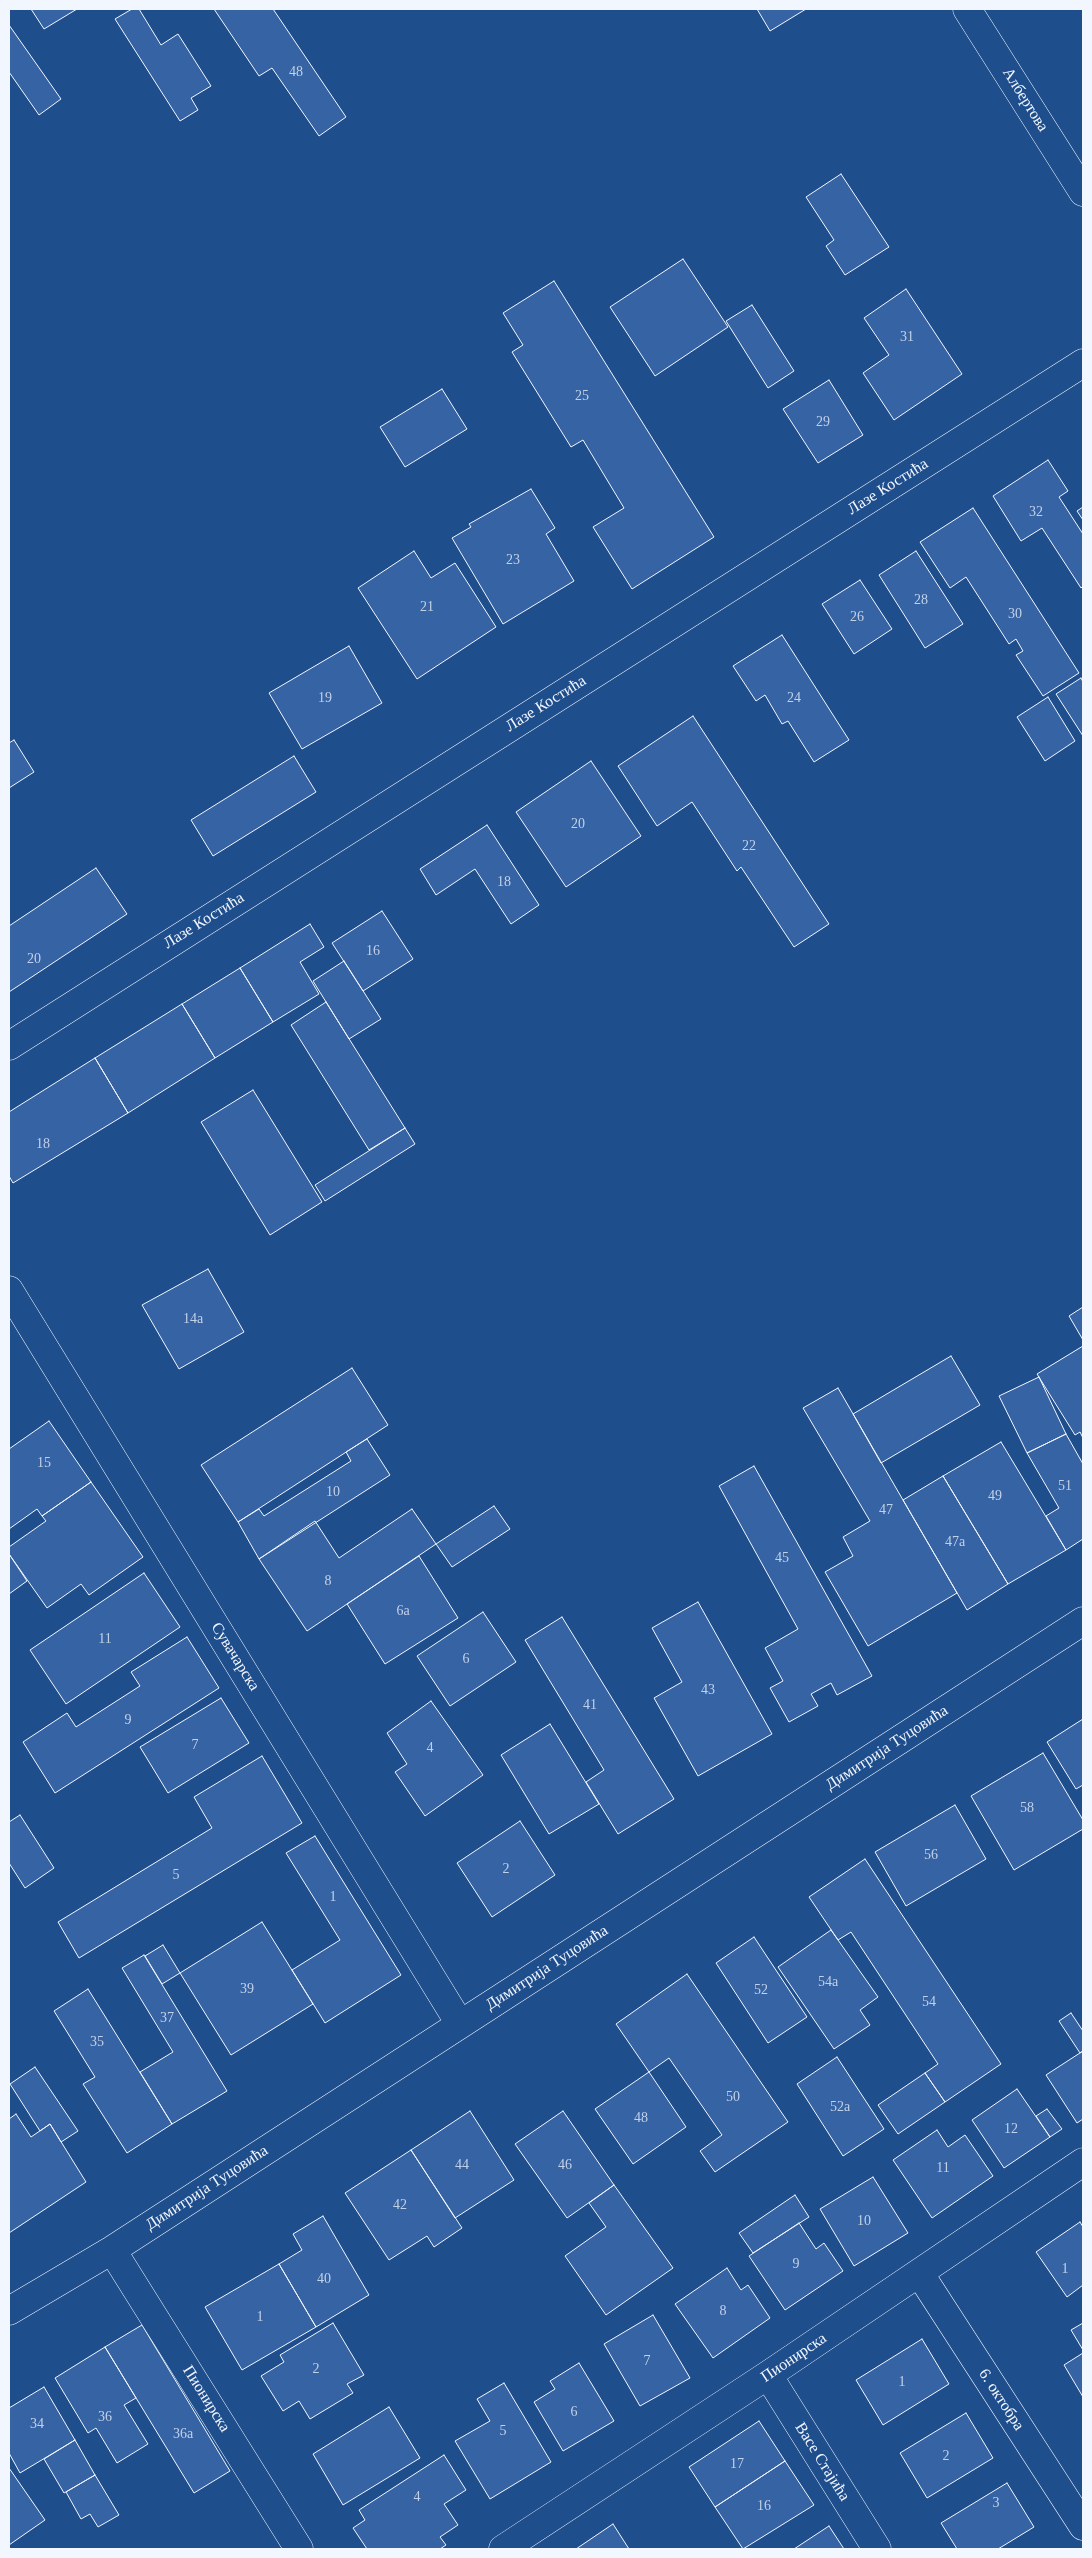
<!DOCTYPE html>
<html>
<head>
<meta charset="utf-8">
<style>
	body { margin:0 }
	#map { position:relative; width:1092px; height:2558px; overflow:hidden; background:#1f4e8c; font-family:"Times New Roman",serif }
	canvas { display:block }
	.frame { position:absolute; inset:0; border:10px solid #f2f6ff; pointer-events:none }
</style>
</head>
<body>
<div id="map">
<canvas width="1092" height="2558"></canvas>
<div class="frame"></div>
</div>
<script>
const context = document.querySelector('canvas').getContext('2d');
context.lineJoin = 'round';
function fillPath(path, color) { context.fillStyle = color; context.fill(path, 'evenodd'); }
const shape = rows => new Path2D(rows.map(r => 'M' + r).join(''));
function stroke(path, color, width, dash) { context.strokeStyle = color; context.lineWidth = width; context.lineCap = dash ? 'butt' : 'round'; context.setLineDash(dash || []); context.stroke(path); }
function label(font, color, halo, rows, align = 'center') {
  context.font = font + ' "Times New Roman",serif'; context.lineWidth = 4; context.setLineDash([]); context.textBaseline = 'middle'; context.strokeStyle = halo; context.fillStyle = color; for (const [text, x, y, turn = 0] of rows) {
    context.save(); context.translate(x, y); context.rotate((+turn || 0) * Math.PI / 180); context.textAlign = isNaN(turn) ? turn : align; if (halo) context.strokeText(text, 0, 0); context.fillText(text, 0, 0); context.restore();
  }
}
const building = shape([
	[31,9,77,9,44,29,31,9],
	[132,9,139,9,161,45,178,34,211,86,191,98,198,110,180,121,115,19,132,9],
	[214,9,273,9,346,117,319,136,272,68,259,76,214,9],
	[757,9,806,9,770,31,757,9],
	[9,25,61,99,39,115,9,72,9,25],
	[841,174,889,247,845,275,826,246,834,240,806,197,841,174],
	[683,259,728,327,655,376,610,307,683,259],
	[554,281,714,537,632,589,593,527,624,508,583,440,571,447,512,352,523,345,503,313,554,281],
	[906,289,962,374,894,420,863,373,889,355,864,318,906,289],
	[752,305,794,371,768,388,726,321,752,305],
	[829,380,863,435,818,463,783,409,829,380],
	[442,389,467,429,405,467,380,427,442,389],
	[1048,460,1068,491,1059,497,1083,534,1083,586,1081,588,1042,528,1021,541,993,496,1048,460],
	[531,489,555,528,546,534,574,581,503,624,452,538,471,527,469,524,531,489],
	[1083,507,1083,520,1077,511,1083,507],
	[973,508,1079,673,1043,696,1016,655,1023,651,1016,639,1009,644,966,577,950,588,920,542,973,508],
	[414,551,431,578,455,563,496,627,417,679,358,588,414,551],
	[916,551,963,624,925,648,879,575,916,551],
	[860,580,892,629,854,654,822,604,860,580],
	[782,635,849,740,814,762,788,721,782,724,765,695,756,701,733,666,782,635],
	[349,646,382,703,302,749,269,693,349,646],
	[1081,678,1083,682,1083,736,1056,694,1081,678],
	[1048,697,1075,741,1045,761,1017,717,1048,697],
	[693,716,829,924,794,947,741,867,737,871,692,802,657,826,618,766,693,716],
	[14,740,34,772,9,788,9,743,14,740],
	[294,756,316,792,213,856,191,820,294,756],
	[591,761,641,836,566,887,516,812,591,761],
	[487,825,539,905,511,924,475,869,436,895,420,869,487,825],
	[96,868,127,914,9,992,9,926,96,868],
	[382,911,413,959,363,991,332,943,382,911],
	[310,924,324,947,300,962,319,994,273,1022,240,968,310,924],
	[344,961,381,1019,349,1039,313,981,344,961],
	[240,968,273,1022,215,1058,182,1004,240,968],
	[326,1002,405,1128,369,1150,291,1025,326,1002],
	[182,1004,215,1058,128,1113,95,1058,182,1004],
	[95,1058,128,1113,13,1183,9,1176,9,1112,95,1058],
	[253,1090,322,1202,270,1235,201,1122,253,1090],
	[405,1128,415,1144,325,1201,315,1185,405,1128],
	[208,1269,244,1332,179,1369,142,1305,208,1269],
	[1083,1307,1083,1340,1069,1316,1083,1307],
	[1083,1346,1083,1438,1080,1432,1075,1435,1037,1374,1083,1346],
	[951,1356,980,1405,881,1463,853,1414,951,1356],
	[352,1368,388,1425,238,1522,201,1465,352,1368],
	[1039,1377,1066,1434,1027,1453,999,1396,1039,1377],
	[838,1388,957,1593,868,1646,825,1572,853,1556,843,1537,870,1521,803,1408,838,1388],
	[49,1421,91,1482,42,1516,37,1509,9,1529,9,1449,49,1421],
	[1066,1434,1083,1464,1083,1539,1066,1550,1046,1516,1059,1508,1027,1453,1066,1434],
	[367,1439,390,1475,259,1559,238,1522,259,1509,264,1516,351,1461,346,1452,367,1439],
	[1001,1442,1066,1550,1008,1584,943,1476,1001,1442],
	[754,1466,872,1676,837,1695,831,1683,811,1694,818,1706,789,1722,770,1688,783,1681,765,1648,798,1629,719,1486,754,1466],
	[943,1476,1008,1584,967,1610,903,1500,943,1476],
	[91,1482,143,1557,89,1595,81,1584,47,1608,9,1554,9,1547,46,1521,42,1516,91,1482],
	[494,1506,510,1529,452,1567,436,1544,494,1506],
	[412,1509,436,1544,307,1631,259,1559,315,1521,339,1558,412,1509],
	[9,1554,27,1581,9,1594,9,1554],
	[419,1556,458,1618,385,1664,347,1604,419,1556],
	[144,1573,180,1627,66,1704,30,1650,144,1573],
	[698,1602,772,1734,698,1776,654,1698,682,1682,652,1628,698,1602],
	[483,1612,516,1662,450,1706,417,1656,483,1612],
	[562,1617,674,1799,618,1834,586,1782,604,1770,525,1640,562,1617],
	[187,1637,219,1688,55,1793,23,1742,67,1713,76,1727,140,1686,131,1672,187,1637],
	[221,1698,249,1743,168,1793,140,1747,221,1698],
	[431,1701,483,1775,425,1816,395,1772,407,1764,387,1733,431,1701],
	[1083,1719,1083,1785,1076,1789,1047,1742,1083,1719],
	[550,1724,599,1804,549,1834,501,1755,550,1724],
	[1043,1753,1083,1820,1083,1829,1014,1870,971,1796,1043,1753],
	[262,1756,302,1823,79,1958,58,1922,212,1828,194,1797,262,1756],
	[955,1805,986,1859,906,1906,875,1852,955,1805],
	[20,1815,54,1868,25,1888,9,1863,9,1822,20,1815],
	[520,1821,555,1875,492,1917,457,1863,520,1821],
	[315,1836,401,1975,325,2023,292,1970,340,1940,286,1853,315,1836],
	[865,1859,1001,2064,945,2102,925,2073,938,2064,851,1932,838,1940,809,1897,865,1859],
	[262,1922,313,2004,231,2055,180,1973,262,1922],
	[831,1930,878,1997,860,2010,870,2025,834,2049,778,1967,831,1930],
	[754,1937,807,2017,768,2043,716,1963,754,1937],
	[163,1945,180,1973,162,1984,145,1956,163,1945],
	[144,1955,227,2091,172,2124,140,2072,173,2052,122,1968,144,1955],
	[687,1974,788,2122,715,2172,700,2151,722,2135,669,2058,649,2072,616,2024,687,1974],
	[88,1989,172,2124,127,2153,83,2084,95,2077,54,2011,88,1989],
	[1071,2013,1083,2031,1083,2051,1080,2053,1059,2021,1071,2013],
	[1083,2051,1083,2119,1077,2123,1046,2075,1083,2051],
	[837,2057,884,2129,843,2156,797,2084,837,2057],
	[35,2067,78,2131,61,2142,50,2124,40,2131,10,2084,35,2067],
	[649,2072,686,2127,633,2164,595,2109,649,2072],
	[925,2073,945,2102,898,2134,878,2105,925,2073],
	[1017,2089,1050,2137,1004,2168,972,2120,1017,2089],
	[1047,2109,1062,2129,1050,2137,1036,2116,1047,2109],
	[470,2111,514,2180,455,2218,411,2150,470,2111],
	[563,2111,614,2185,567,2218,515,2144,563,2111],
	[16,2114,31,2137,50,2124,86,2182,9,2233,9,2119,16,2114],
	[937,2130,948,2147,965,2135,993,2176,932,2218,893,2160,937,2130],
	[411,2150,462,2228,434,2247,427,2236,389,2260,345,2193,411,2150],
	[873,2177,908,2233,854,2266,820,2209,873,2177],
	[614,2185,673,2268,606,2315,565,2256,606,2227,589,2203,614,2185],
	[795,2195,809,2217,753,2253,739,2233,795,2195],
	[323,2216,369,2295,316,2327,279,2264,302,2250,293,2234,323,2216],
	[1080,2222,1083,2227,1083,2285,1067,2297,1036,2252,1080,2222],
	[799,2223,816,2249,824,2243,843,2271,785,2310,749,2256,799,2223],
	[279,2264,316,2327,242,2370,205,2307,279,2264],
	[727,2268,741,2290,748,2285,770,2318,713,2358,675,2304,727,2268],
	[653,2315,690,2378,640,2406,604,2344,653,2315],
	[333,2323,364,2375,347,2384,353,2393,310,2419,299,2401,283,2411,261,2376,284,2362,280,2355,333,2323],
	[1083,2323,1083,2350,1071,2330,1083,2323],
	[142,2325,230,2471,194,2493,105,2347,142,2325],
	[922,2339,949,2384,883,2425,856,2380,922,2339],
	[105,2347,136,2398,124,2405,148,2444,117,2463,96,2428,88,2433,55,2378,105,2347],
	[1083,2353,1083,2397,1064,2365,1083,2353],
	[579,2363,614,2421,563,2451,534,2402,555,2389,550,2381,579,2363],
	[504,2383,551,2462,490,2499,455,2441,490,2421,477,2399,504,2383],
	[44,2387,75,2440,20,2473,9,2453,9,2408,44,2387],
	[389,2407,420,2458,343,2505,313,2454,389,2407],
	[966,2413,993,2458,927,2498,900,2453,966,2413],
	[759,2421,785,2461,715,2507,689,2467,759,2421],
	[75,2440,95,2475,64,2493,44,2459,75,2440],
	[444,2455,466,2490,444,2504,458,2525,440,2537,446,2545,440,2549,367,2549,353,2528,365,2520,359,2510,444,2455],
	[785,2461,814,2505,743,2549,715,2507,785,2461],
	[9,2468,45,2520,9,2545,9,2468],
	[95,2475,119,2515,98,2527,90,2514,81,2519,66,2492,95,2475],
	[1007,2483,1034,2527,998,2549,957,2549,941,2523,1007,2483],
	[613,2524,629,2549,576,2549,613,2524],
	[829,2526,844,2549,794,2549,829,2526]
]);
fillPath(building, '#3563a3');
stroke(building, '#f2f6ff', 1);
const minor = shape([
	[967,9,1083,192],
	[9,1046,1083,363],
	[9,1290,460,2024],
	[112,2250,299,2549],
	[920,2274,1083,2526],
	[9,2311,112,2250,1083,1621],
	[768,2375,877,2549],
	[503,2549,768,2375,1083,2162]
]);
stroke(minor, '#f2f6ff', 29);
stroke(minor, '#1f4e8c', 28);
label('14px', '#c3d1e8', null, [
	["48",296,72],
	["31",907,337],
	["25",582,396],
	["29",823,422],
	["32",1036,512],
	["23",513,560],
	["28",921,600],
	["21",427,607],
	["30",1015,614],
	["26",857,617],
	["19",325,698],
	["24",794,698],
	["20",578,824],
	["22",749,846],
	["18",504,882],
	["16",373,951],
	["20",34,959],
	["18",43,1144],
	["14a",193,1319],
	["15",44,1463],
	["51",1065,1486],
	["10",333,1492],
	["49",995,1496],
	["47",886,1510],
	["47a",955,1542],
	["45",782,1558],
	["8",328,1581],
	["6a",403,1611],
	["11",105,1639],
	["6",466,1659],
	["43",708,1690],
	["41",590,1705],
	["9",128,1720],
	["7",195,1745],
	["4",430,1748],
	["58",1027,1808],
	["56",931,1855],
	["2",506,1869],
	["5",176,1875],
	["1",333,1897],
	["54a",828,1982],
	["39",247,1989],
	["52",761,1990],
	["54",929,2002],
	["37",167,2018],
	["35",97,2042],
	["50",733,2097],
	["52a",840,2107],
	["48",641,2118],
	["12",1011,2129],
	["44",462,2165],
	["46",565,2165],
	["11",943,2168],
	["42",400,2205],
	["10",864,2221],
	["9",796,2264],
	["1",1065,2269],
	["40",324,2279],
	["8",723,2311],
	["1",260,2317],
	["7",647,2361],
	["2",316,2369],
	["1",902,2382],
	["6",574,2412],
	["36",105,2417],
	["34",37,2424],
	["5",503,2431],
	["36a",183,2434],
	["2",946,2456],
	["17",737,2464],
	["4",417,2497],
	["3",996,2503],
	["16",764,2506]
]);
label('16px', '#f2f6ff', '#1f4e8c', [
	["Албертова",1025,100,58],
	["Лазе Костића",888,487,-32],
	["Лазе Костића",546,704,-32],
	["Лазе Костића",204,921,-32],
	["Сувачарска",235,1657,58],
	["Димитрија Туцовића",887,1748,-33],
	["Димитрија Туцовића",547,1968,-33],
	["Димитрија Туцовића",207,2188,-33],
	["Пионирска",794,2358,-34],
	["Пионирска",206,2399,58],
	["6. октобра",1001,2400,57],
	["Васе Стајића",822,2462,58]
]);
</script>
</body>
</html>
